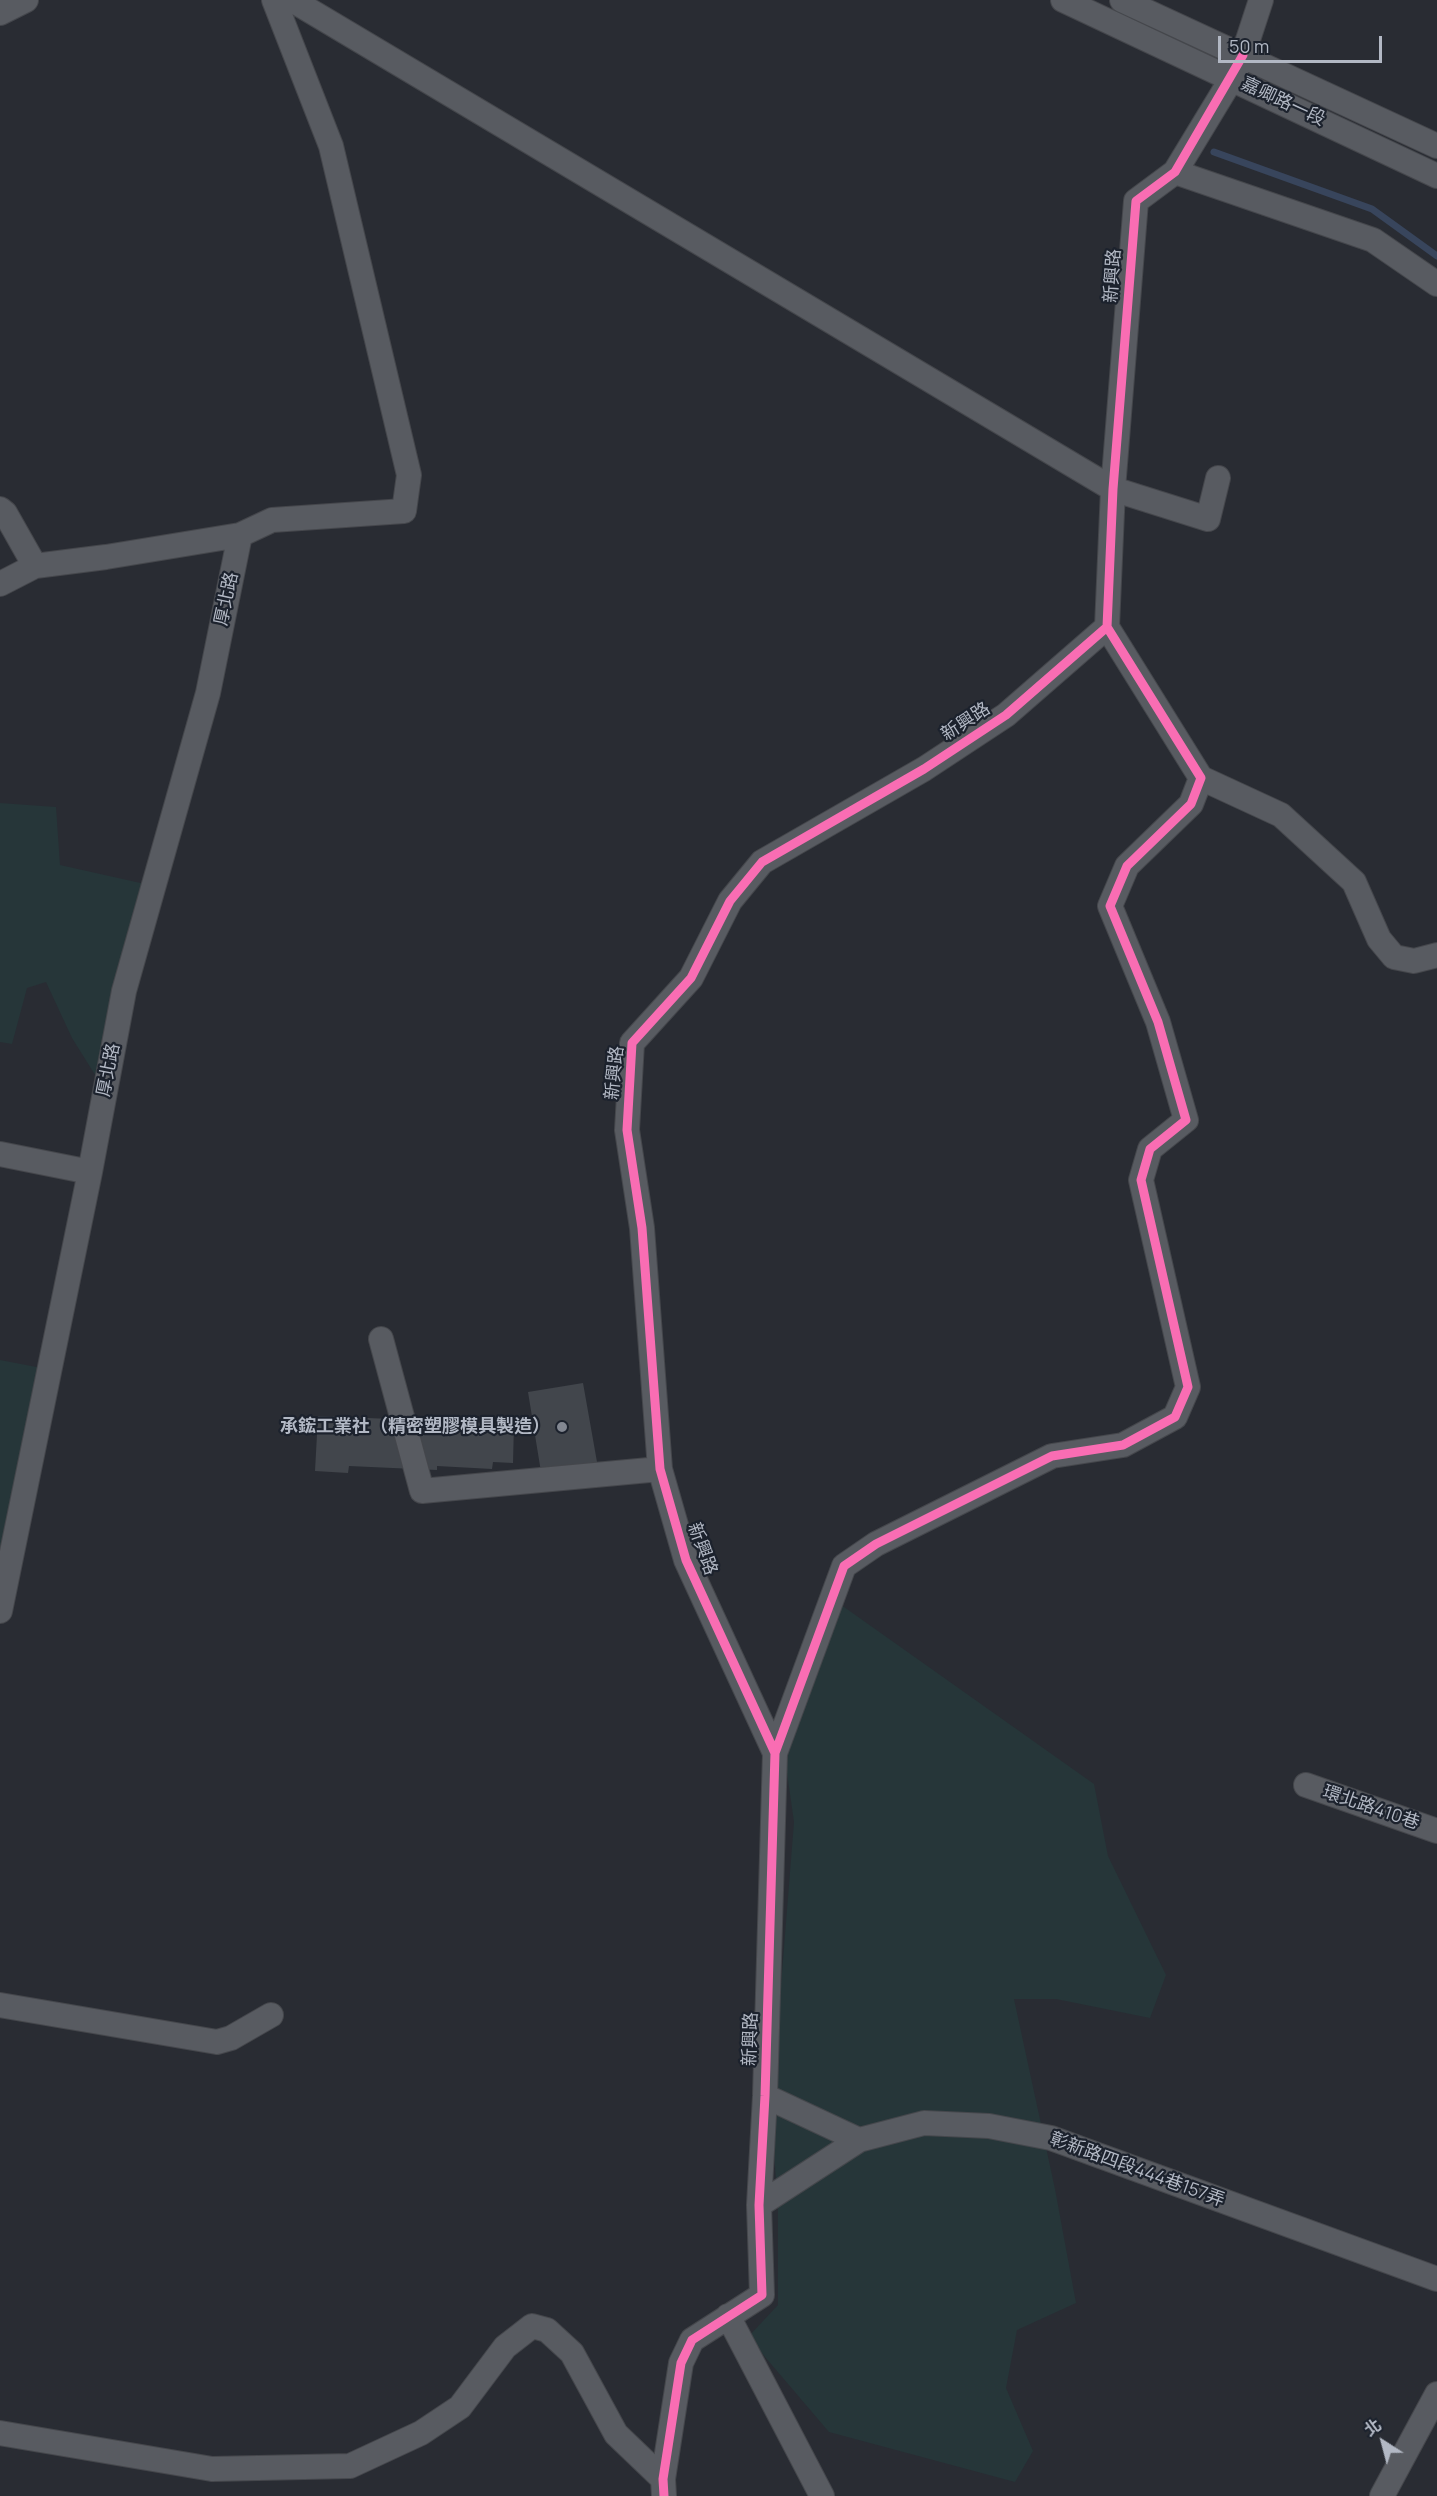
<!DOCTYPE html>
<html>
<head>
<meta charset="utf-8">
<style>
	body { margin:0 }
	#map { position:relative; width:1437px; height:2496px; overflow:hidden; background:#292c33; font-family:Manrope,"Noto Sans TC",sans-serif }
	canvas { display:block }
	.north { position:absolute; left:1353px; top:2412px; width:60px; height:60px; -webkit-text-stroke:4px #1c222d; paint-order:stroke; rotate:324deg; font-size:16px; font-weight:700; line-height:24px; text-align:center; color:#b2b8c4 }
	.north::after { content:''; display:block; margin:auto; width:21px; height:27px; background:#b2b8c4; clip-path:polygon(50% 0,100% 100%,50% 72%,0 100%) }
	.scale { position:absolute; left:1218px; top:36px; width:164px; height:27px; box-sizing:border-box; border:3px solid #b2b8c4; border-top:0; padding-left:8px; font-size:18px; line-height:21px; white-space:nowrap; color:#b2b8c4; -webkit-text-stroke:4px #1c222d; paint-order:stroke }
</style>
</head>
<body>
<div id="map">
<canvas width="1437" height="2496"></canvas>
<div class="north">北</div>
<div class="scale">50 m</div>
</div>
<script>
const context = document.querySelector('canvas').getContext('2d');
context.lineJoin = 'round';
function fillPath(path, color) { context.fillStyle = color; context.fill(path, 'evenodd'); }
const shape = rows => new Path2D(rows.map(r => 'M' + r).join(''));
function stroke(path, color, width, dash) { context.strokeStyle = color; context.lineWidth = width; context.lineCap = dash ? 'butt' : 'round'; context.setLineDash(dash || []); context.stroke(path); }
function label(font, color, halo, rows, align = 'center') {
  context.font = font + ' Manrope,"Noto Sans TC",sans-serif'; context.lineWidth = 4.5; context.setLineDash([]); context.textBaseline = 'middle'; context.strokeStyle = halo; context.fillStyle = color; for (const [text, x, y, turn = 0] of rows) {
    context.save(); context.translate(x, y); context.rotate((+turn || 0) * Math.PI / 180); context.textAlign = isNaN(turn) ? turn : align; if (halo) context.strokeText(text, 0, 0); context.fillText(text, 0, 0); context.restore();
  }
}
fillPath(shape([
	[0,803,56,807,60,865,145,884,107,1094,72,1038,46,982,27,988,12,1044,0,1042],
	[0,1360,47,1369,0,1568],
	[837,1602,1094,1784,1108,1856,1166,1975,1150,2018,1056,1999,1014,1999,1055,2189,1076,2303,1017,2330,1006,2388,1033,2451,1015,2482,829,2432,748,2337,778,2305,778,2208,771,2111,794,1822,782,1738]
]), '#263639');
stroke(shape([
	[1214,152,1372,209,1437,256]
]), '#38455c', 7);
fillPath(shape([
	[583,1383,597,1462,541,1472,528,1392],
	[318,1416,514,1424,513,1463,493,1462,492,1469,437,1466,437,1470,349,1466,348,1473,315,1471]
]), '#42464c');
const minor = shape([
	[292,0,1113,489,1208,519,1218,478],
	[1063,0,1437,176],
	[1122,0,1437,146],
	[0,13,26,0],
	[1175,172,1373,240,1437,284],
	[0,509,5,513,35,566],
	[0,584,35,566,106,557,240,535,272,520,404,511,409,475,331,146,274,0],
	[1201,778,1281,815,1354,882,1379,939,1394,957,1414,961,1437,955],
	[0,1154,90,1172],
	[381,1339,422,1491,660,1469],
	[0,1611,90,1172,124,991,208,693,240,535],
	[775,1753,844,1566,876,1544,1052,1456,1123,1445,1175,1417,1188,1387,1141,1180,1150,1149,1186,1120,1158,1022,1110,906,1127,866,1191,804,1201,778,1107,627],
	[1306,1785,1437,1831],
	[0,2005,217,2042,231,2038,271,2015],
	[765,2096,859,2140,924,2123,989,2126,1051,2138,1437,2279],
	[759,2205,859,2140],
	[728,2316,822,2496],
	[0,2433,212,2469,350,2466,421,2433,460,2407,505,2347,532,2326,547,2330,572,2353,616,2434,663,2479],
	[664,2496,663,2479,681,2363,692,2340,762,2295,759,2205,765,2096,775,1753,686,1560,660,1469,642,1228,627,1130,632,1043,691,978,730,901,762,862,924,769,1006,715,1107,627,1113,489,1136,201,1175,172,1232,78,1243,55,1261,0],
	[1382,2496,1437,2394]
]);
stroke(minor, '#45474c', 26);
stroke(minor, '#585b61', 24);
stroke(shape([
	[775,1753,844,1566,876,1544,1052,1456,1123,1445,1175,1417,1188,1387,1141,1180,1150,1149,1186,1120,1158,1022,1110,906,1127,866,1191,804,1201,778,1107,627],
	[664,2496,663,2479,681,2363,692,2340,762,2295,759,2205,765,2096,775,1753,686,1560,660,1469,642,1228,627,1130,632,1043,691,978,730,901,762,862,924,769,1006,715,1107,627,1113,489,1136,201,1175,172,1243,55]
]), '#f96db3', 9);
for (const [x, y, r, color] of [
	[562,1427,6,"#828791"]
]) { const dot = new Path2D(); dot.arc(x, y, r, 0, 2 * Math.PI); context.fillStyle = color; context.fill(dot); stroke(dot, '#1c222d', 2); }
label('18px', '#b2b8c4', '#1c222d', [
	["嘉卿路一段",1283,102,25],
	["新興路",1113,276,-86],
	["厚北路",227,599,-78],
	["新興路",966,722,-33],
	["厚北路",109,1070,-79],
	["新興路",615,1073,-84],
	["新興路",702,1549,70],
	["環北路410巷",1371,1808,19],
	["新興路",751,2039,-88],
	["彰新路四段444巷157弄",1137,2170,20]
]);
label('bold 18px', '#b2b8c4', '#1c222d', [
	["承鋐工業社（精密塑膠模具製造）",550,1427]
], 'right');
</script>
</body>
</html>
